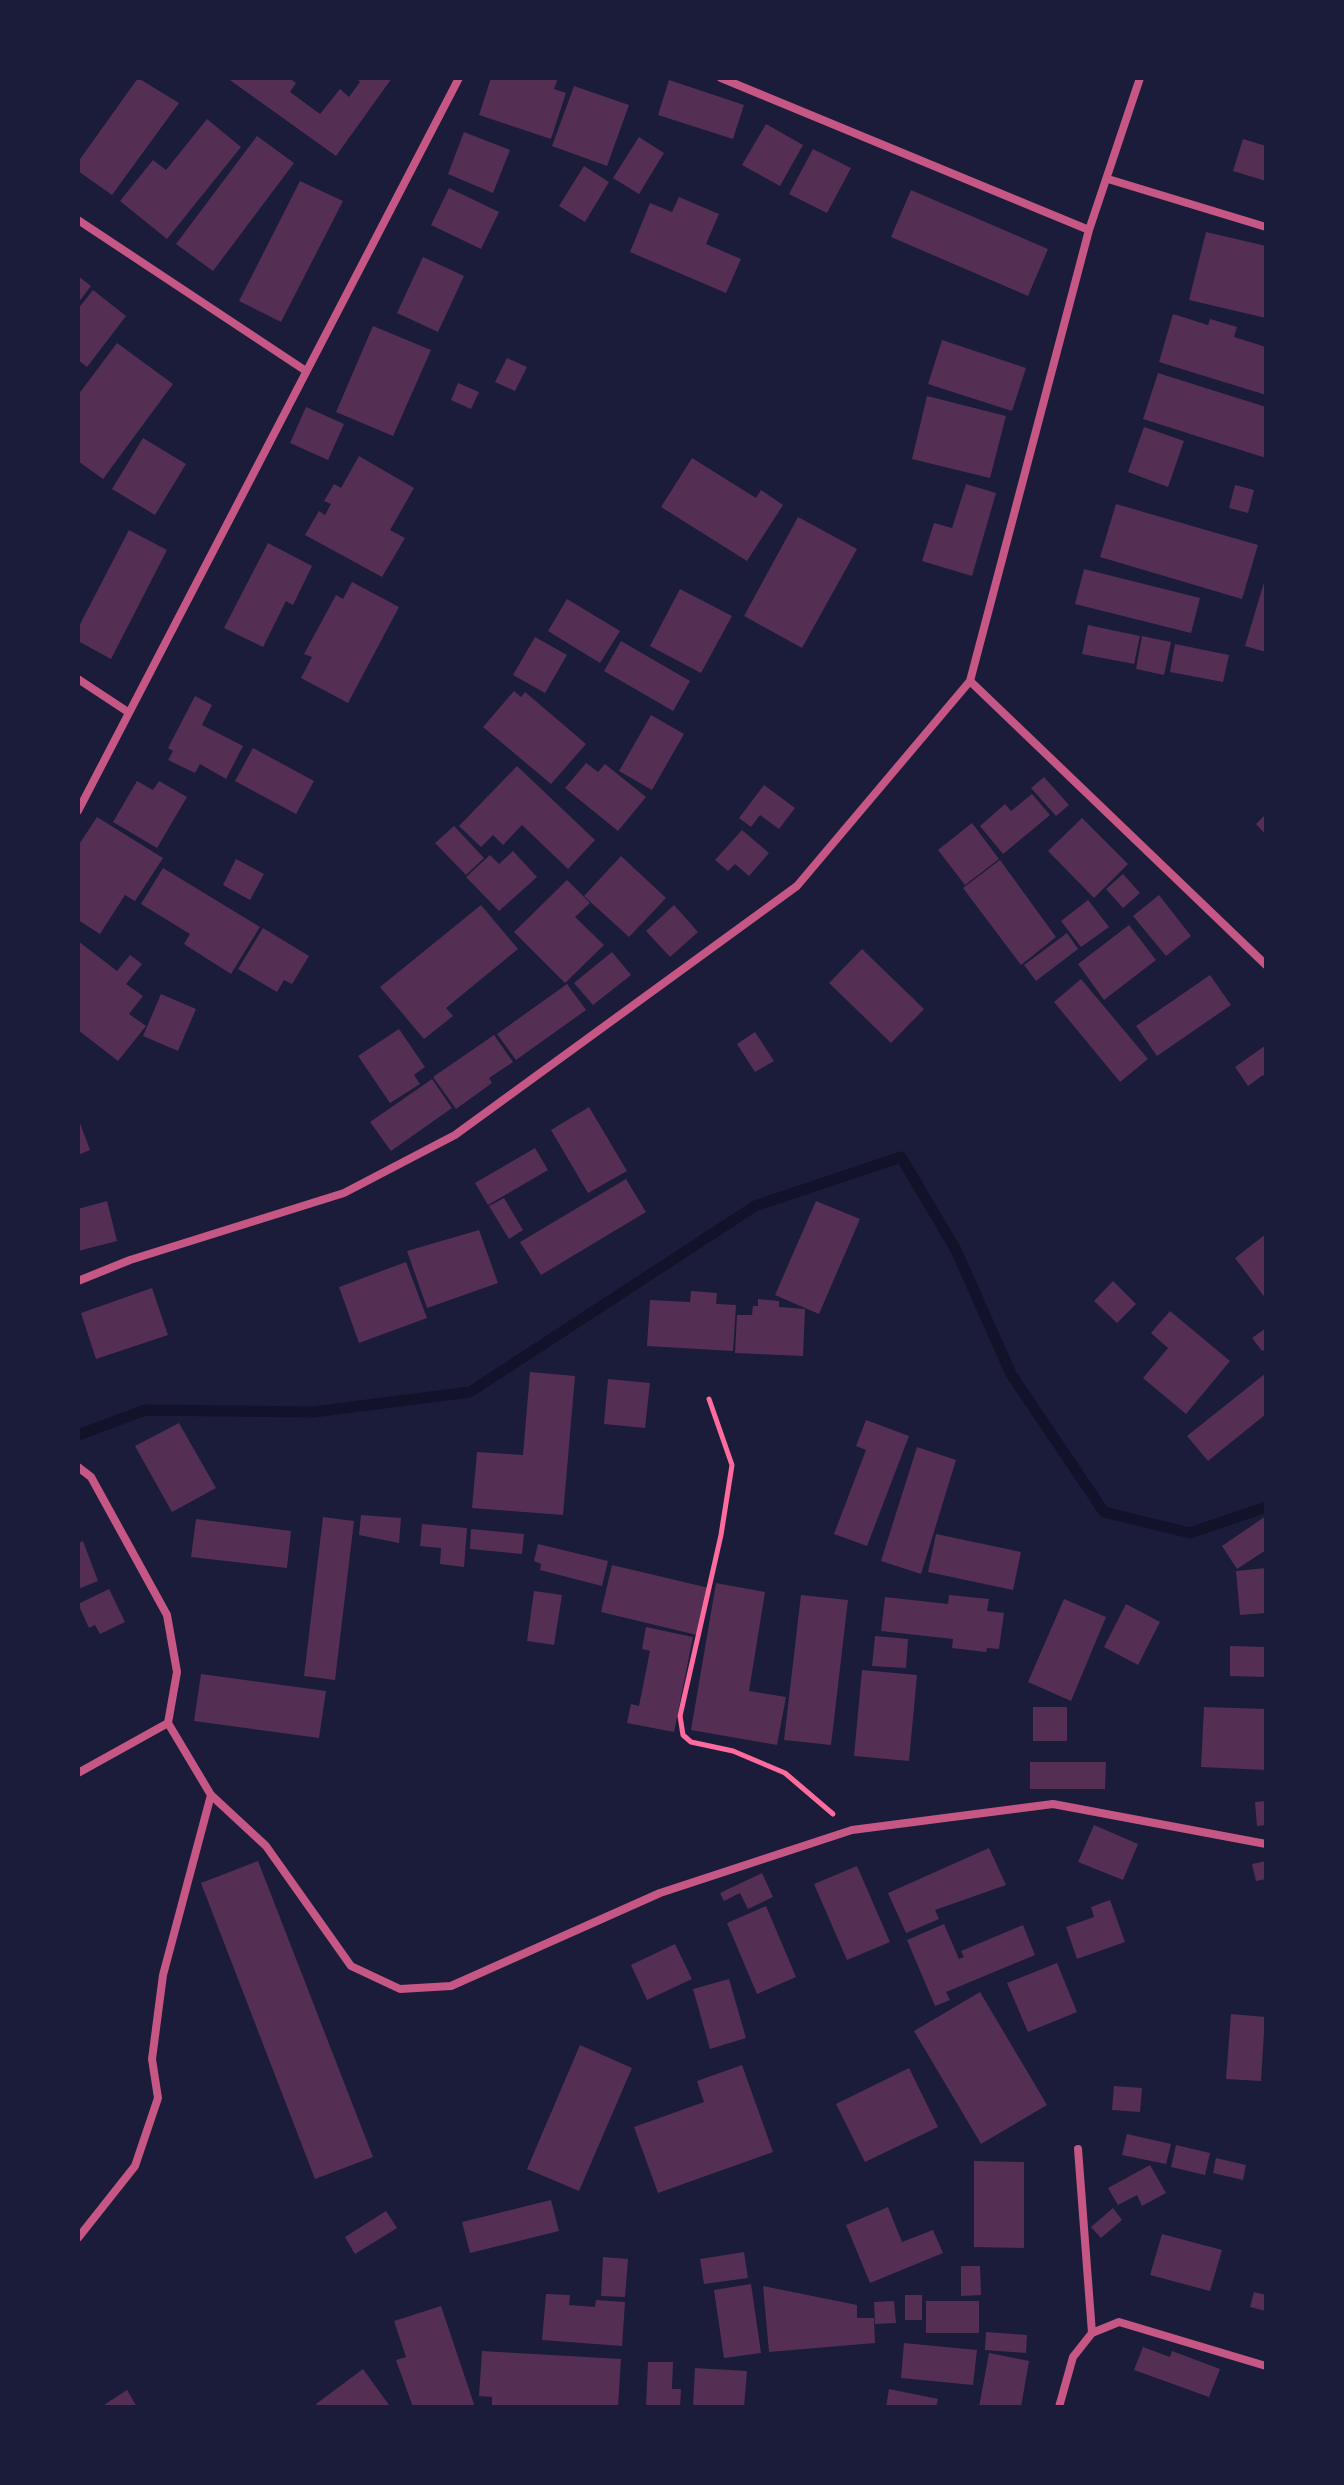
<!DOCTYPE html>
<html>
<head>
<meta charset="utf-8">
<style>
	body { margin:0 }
	#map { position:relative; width:1344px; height:2485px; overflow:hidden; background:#1b1b3a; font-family:Poppins,sans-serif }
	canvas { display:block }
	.frame { position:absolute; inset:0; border:80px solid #1b1b3a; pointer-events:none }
</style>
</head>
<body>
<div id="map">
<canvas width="1344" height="2485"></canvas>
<div class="frame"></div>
</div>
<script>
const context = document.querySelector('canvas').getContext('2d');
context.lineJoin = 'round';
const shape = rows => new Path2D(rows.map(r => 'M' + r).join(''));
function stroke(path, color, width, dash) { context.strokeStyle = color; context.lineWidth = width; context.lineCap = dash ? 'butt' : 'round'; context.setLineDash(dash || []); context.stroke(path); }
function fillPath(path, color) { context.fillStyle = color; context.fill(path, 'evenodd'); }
stroke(shape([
	[78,1435,145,1410,313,1412,470,1392,755,1206,901,1157,956,1250,1011,1374,1104,1512,1190,1533,1266,1507]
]), '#12122b', 11);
fillPath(shape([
	[138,78,179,103,112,195,78,171,78,162],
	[227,78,289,78,296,83,290,92,320,114,340,89,349,97,360,82,356,78,392,78,336,156],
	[491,78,558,78,554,89,566,93,551,139,479,115],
	[669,80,744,105,733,139,658,115],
	[574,86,629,105,607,166,552,146],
	[207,119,241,147,167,239,120,201,153,160,166,170],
	[766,124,803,145,780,186,742,165],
	[464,132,510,150,493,193,448,174],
	[257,136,294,163,213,271,176,244],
	[639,137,664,153,639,194,613,178],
	[1243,139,1266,146,1266,181,1233,171],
	[813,149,851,168,827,213,789,194],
	[584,166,609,182,585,222,559,206],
	[300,181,343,201,281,322,239,301],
	[449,188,499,212,481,249,431,225],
	[911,190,1048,249,1028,296,891,237],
	[679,197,719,214,706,244,741,259,726,293,630,252,650,203,672,212],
	[1206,232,1266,246,1266,318,1189,300],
	[423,257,464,276,438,332,397,313],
	[78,276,91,286,78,303],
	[93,290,126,316,87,367,78,360,78,309],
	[1173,314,1208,325,1210,319,1237,327,1234,337,1266,347,1266,395,1159,362],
	[373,326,431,350,393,436,336,412],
	[942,340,1026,368,1012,411,928,384],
	[117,343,173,384,103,479,78,461,78,395],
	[507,358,527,367,515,391,495,382],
	[1158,373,1266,407,1266,458,1143,419],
	[458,383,479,392,471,409,451,400],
	[927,396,1006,416,990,478,912,459],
	[306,407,344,424,328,460,290,443],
	[1144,427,1184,441,1168,487,1128,472],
	[143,438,186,464,155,515,112,489],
	[359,456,414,488,390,530,405,538,382,577,305,535,319,511,325,515,331,504,324,501,334,484,341,488],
	[692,458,756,498,761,490,783,505,747,561,661,507],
	[966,484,996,493,972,576,922,561,934,523,952,528],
	[1235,485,1254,490,1248,513,1229,508],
	[1116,504,1258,545,1242,599,1100,557],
	[798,517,857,549,802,648,744,616],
	[129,530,167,550,111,659,78,641,78,628],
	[268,543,312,566,293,605,286,601,263,647,224,628],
	[1084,569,1200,598,1191,633,1075,604],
	[1265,579,1266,579,1266,652,1245,646],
	[352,582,399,607,348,703,301,678,312,657,304,654,336,595,343,599],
	[680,589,732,616,701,673,650,646],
	[567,599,620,631,600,663,548,631],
	[1088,625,1140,636,1134,664,1082,654],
	[1142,636,1171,642,1164,675,1136,669],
	[535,637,567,655,545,693,513,675],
	[621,641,690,681,673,711,604,671],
	[1175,644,1229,655,1223,682,1170,672],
	[514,691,521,697,525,692,586,744,551,784,483,727],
	[195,696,212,705,202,725,243,746,226,779,200,764,195,773,168,760,173,751,168,748],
	[651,715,684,734,652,790,619,771],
	[253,748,314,781,296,814,235,781],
	[586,763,598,772,605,764,646,797,618,831,565,788],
	[517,766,595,840,568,869,522,825,503,845,493,835,481,847,459,826],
	[1044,777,1069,805,1056,816,1031,788],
	[137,781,153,790,159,781,187,797,157,848,113,822],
	[764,785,795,808,779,829,760,815,751,827,739,818],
	[1032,794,1050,815,1003,854,980,826,1005,804,1011,811],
	[1266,814,1266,835,1256,824],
	[97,817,163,858,135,901,125,895,100,934,78,920,78,846],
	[1082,818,1128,864,1094,898,1048,851],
	[972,823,999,859,965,885,938,850],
	[454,826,484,858,466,875,435,843],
	[742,830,769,853,749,876,735,864,728,871,715,860],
	[513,851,537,877,499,911,466,877,490,855,499,864],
	[621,856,666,898,629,937,584,896],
	[236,859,264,874,250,900,223,885],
	[1000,860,1056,937,1021,965,963,888],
	[163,868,260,927,231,974,184,944,190,934,141,904],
	[1123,874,1140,893,1123,908,1106,889],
	[567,880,590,903,575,917,604,945,565,983,514,932],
	[1159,895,1191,936,1166,956,1133,916],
	[1088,900,1109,927,1081,947,1061,921],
	[481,905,518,949,446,1008,453,1016,424,1039,380,987],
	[674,905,698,932,670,957,646,931],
	[1129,925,1156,960,1104,1000,1078,964],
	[263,928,309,956,292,984,284,980,277,992,238,969],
	[1067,933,1078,949,1036,981,1024,965],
	[78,941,117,971,130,955,142,964,126,984,143,996,129,1014,146,1026,118,1061,78,1030],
	[862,949,924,1009,891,1043,829,983],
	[612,952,631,975,593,1005,574,983],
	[1210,975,1231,1005,1157,1056,1136,1026],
	[1081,979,1148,1059,1120,1082,1054,1002],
	[567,984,586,1010,516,1060,497,1034],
	[161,994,196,1009,178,1051,143,1036],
	[399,1029,425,1067,414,1075,420,1084,390,1103,358,1056],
	[755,1032,774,1061,755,1072,737,1044],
	[494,1035,513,1062,489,1078,492,1083,456,1109,433,1077],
	[1266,1045,1266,1080,1263,1075,1248,1086,1235,1067],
	[432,1079,452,1108,391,1151,370,1122],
	[589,1107,627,1171,588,1193,551,1130],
	[78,1118,90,1150,78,1155],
	[535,1148,548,1170,488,1205,475,1183],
	[626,1179,646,1212,541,1275,520,1242],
	[504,1198,523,1230,509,1239,489,1206],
	[107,1201,117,1241,78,1251,78,1209],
	[816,1201,860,1219,819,1314,775,1295],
	[479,1230,498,1283,427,1308,407,1251],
	[1266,1234,1266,1299,1235,1258],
	[406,1262,427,1318,359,1343,339,1287],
	[1113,1281,1136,1304,1117,1323,1094,1301],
	[152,1288,168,1335,96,1359,81,1313],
	[691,1291,717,1293,716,1304,736,1305,733,1351,647,1346,650,1300,690,1302],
	[758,1299,779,1301,779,1307,805,1309,803,1356,735,1353,737,1315,752,1315,753,1306,758,1306],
	[1170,1311,1230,1361,1186,1414,1143,1378,1168,1348,1151,1333],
	[1266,1328,1266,1349,1262,1351,1252,1338],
	[530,1372,575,1376,563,1515,472,1508,477,1452,523,1455],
	[1266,1373,1266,1414,1208,1461,1187,1436],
	[608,1379,650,1383,645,1428,604,1424],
	[866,1420,909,1436,867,1546,834,1534,866,1450,856,1446],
	[179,1423,216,1488,172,1512,135,1446],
	[917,1447,956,1460,921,1574,881,1561],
	[361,1515,401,1518,399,1543,359,1535],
	[1266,1516,1266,1550,1237,1569,1222,1546],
	[323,1517,354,1521,335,1680,304,1676],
	[196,1519,291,1531,287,1568,191,1557],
	[422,1524,467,1528,464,1567,440,1564,441,1548,420,1546],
	[471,1529,524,1534,522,1554,470,1549],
	[936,1534,1021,1552,1013,1590,928,1572],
	[83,1541,98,1581,78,1589,78,1543],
	[538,1544,608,1561,602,1586,540,1570,541,1564,534,1561],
	[612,1565,709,1588,697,1635,601,1612],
	[1266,1568,1266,1613,1240,1615,1236,1571],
	[716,1583,765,1592,749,1691,786,1697,777,1745,691,1730],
	[109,1589,125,1622,100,1634,95,1625,89,1628,78,1604],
	[534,1591,562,1595,554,1645,527,1641],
	[801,1595,848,1600,831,1745,784,1740],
	[949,1595,989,1599,987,1611,1004,1613,999,1649,987,1648,986,1652,952,1648,953,1639,881,1631,885,1597,948,1604],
	[1064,1599,1106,1617,1071,1701,1028,1682],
	[1126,1604,1160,1622,1138,1665,1104,1647],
	[646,1627,693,1637,674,1732,627,1723,631,1704,639,1706,650,1651,642,1649],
	[875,1636,908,1639,906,1668,872,1666],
	[1230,1646,1266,1647,1266,1677,1230,1676],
	[862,1670,917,1675,909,1761,854,1756],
	[201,1674,326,1691,319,1738,194,1721],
	[1033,1707,1067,1707,1067,1741,1033,1741],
	[1204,1707,1266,1709,1266,1770,1201,1767],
	[1030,1762,1106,1762,1105,1789,1030,1789],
	[1266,1801,1266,1825,1257,1826,1255,1802],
	[1094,1825,1138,1844,1123,1880,1078,1862],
	[989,1848,1006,1885,935,1910,939,1919,906,1933,888,1893],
	[258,1861,373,2157,315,2179,201,1883],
	[1266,1861,1266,1879,1256,1881,1252,1864],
	[857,1866,890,1942,847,1960,814,1884],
	[762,1873,773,1897,748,1909,740,1893,724,1901,720,1893],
	[1110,1900,1125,1942,1077,1959,1066,1927,1094,1917,1091,1907],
	[766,1906,796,1977,757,1994,727,1923],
	[944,1924,959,1959,964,1957,961,1951,1023,1925,1035,1955,946,1992,950,2000,935,2006,907,1940],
	[675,1944,692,1979,647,2000,631,1965],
	[1057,1963,1077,2012,1028,2032,1007,1983],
	[729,1979,746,2038,710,2049,693,1989],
	[980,1992,1047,2105,981,2144,914,2031],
	[1231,2014,1265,2017,1261,2081,1226,2079],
	[580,2045,632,2068,579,2191,527,2169],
	[742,2065,773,2152,658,2193,634,2127,704,2102,697,2081],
	[909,2068,938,2127,865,2162,836,2104],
	[1114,2086,1142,2088,1140,2112,1112,2110],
	[1127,2134,1171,2144,1166,2164,1122,2155],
	[1176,2145,1210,2153,1205,2175,1171,2167],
	[1216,2158,1246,2165,1243,2180,1213,2173],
	[974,2161,1024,2162,1024,2248,974,2247],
	[1150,2165,1166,2193,1142,2206,1137,2195,1118,2205,1108,2188],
	[551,2200,559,2231,470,2253,462,2222],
	[888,2207,902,2242,933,2230,943,2253,870,2283,846,2225],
	[1113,2208,1122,2220,1101,2238,1091,2227],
	[386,2211,397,2228,355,2254,345,2237],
	[1162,2234,1222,2250,1210,2291,1150,2275],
	[744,2252,748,2278,704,2284,700,2259],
	[603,2257,628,2259,625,2297,601,2296],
	[961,2266,980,2266,981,2295,961,2296],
	[751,2284,761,2353,724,2358,714,2290],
	[763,2286,857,2305,857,2318,874,2318,875,2343,769,2352],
	[1254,2292,1266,2295,1266,2311,1250,2307],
	[546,2294,570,2295,569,2305,595,2307,596,2300,625,2302,622,2346,542,2340],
	[905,2295,922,2295,922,2320,905,2320],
	[894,2301,896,2323,875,2324,874,2302],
	[926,2301,979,2301,979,2333,926,2333],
	[441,2306,475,2407,413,2407,396,2360,406,2357,394,2321],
	[986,2332,1027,2335,1026,2353,985,2350],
	[904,2343,977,2350,973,2385,901,2378],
	[1143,2347,1170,2357,1172,2351,1220,2369,1209,2397,1134,2370],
	[482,2351,621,2359,618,2407,492,2407,492,2397,479,2396],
	[989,2353,1029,2361,1021,2407,979,2407],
	[648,2362,673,2362,672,2389,681,2389,680,2407,646,2407],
	[695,2368,747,2371,744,2407,693,2407],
	[363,2369,389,2405,318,2407,316,2404],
	[889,2389,938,2399,936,2407,886,2407],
	[127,2390,137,2407,101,2407]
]), '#542f53');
stroke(shape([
	[709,1399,732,1465,721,1535,680,1716,683,1735,691,1742,733,1751,785,1773,833,1814]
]), '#ff6b9d', 5);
stroke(shape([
	[721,78,1089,230],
	[1108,179,1266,227],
	[78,220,306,371],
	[78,679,128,712],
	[970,681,1266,965],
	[78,811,459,78],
	[78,1281,130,1260,344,1193,455,1135,797,886,970,681,1089,230,1140,78],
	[78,1467,91,1477,167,1615,177,1672,168,1723,78,1773],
	[168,1723,211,1795,266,1846,351,1966,400,1989,451,1986,660,1893,852,1830,1053,1804,1266,1844],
	[1078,2149,1092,2333],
	[78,2238,135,2166,158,2098,152,2059,163,1975,211,1795],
	[1059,2407,1073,2357,1092,2333,1119,2322,1266,2366]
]), '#c65784', 8);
</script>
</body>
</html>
